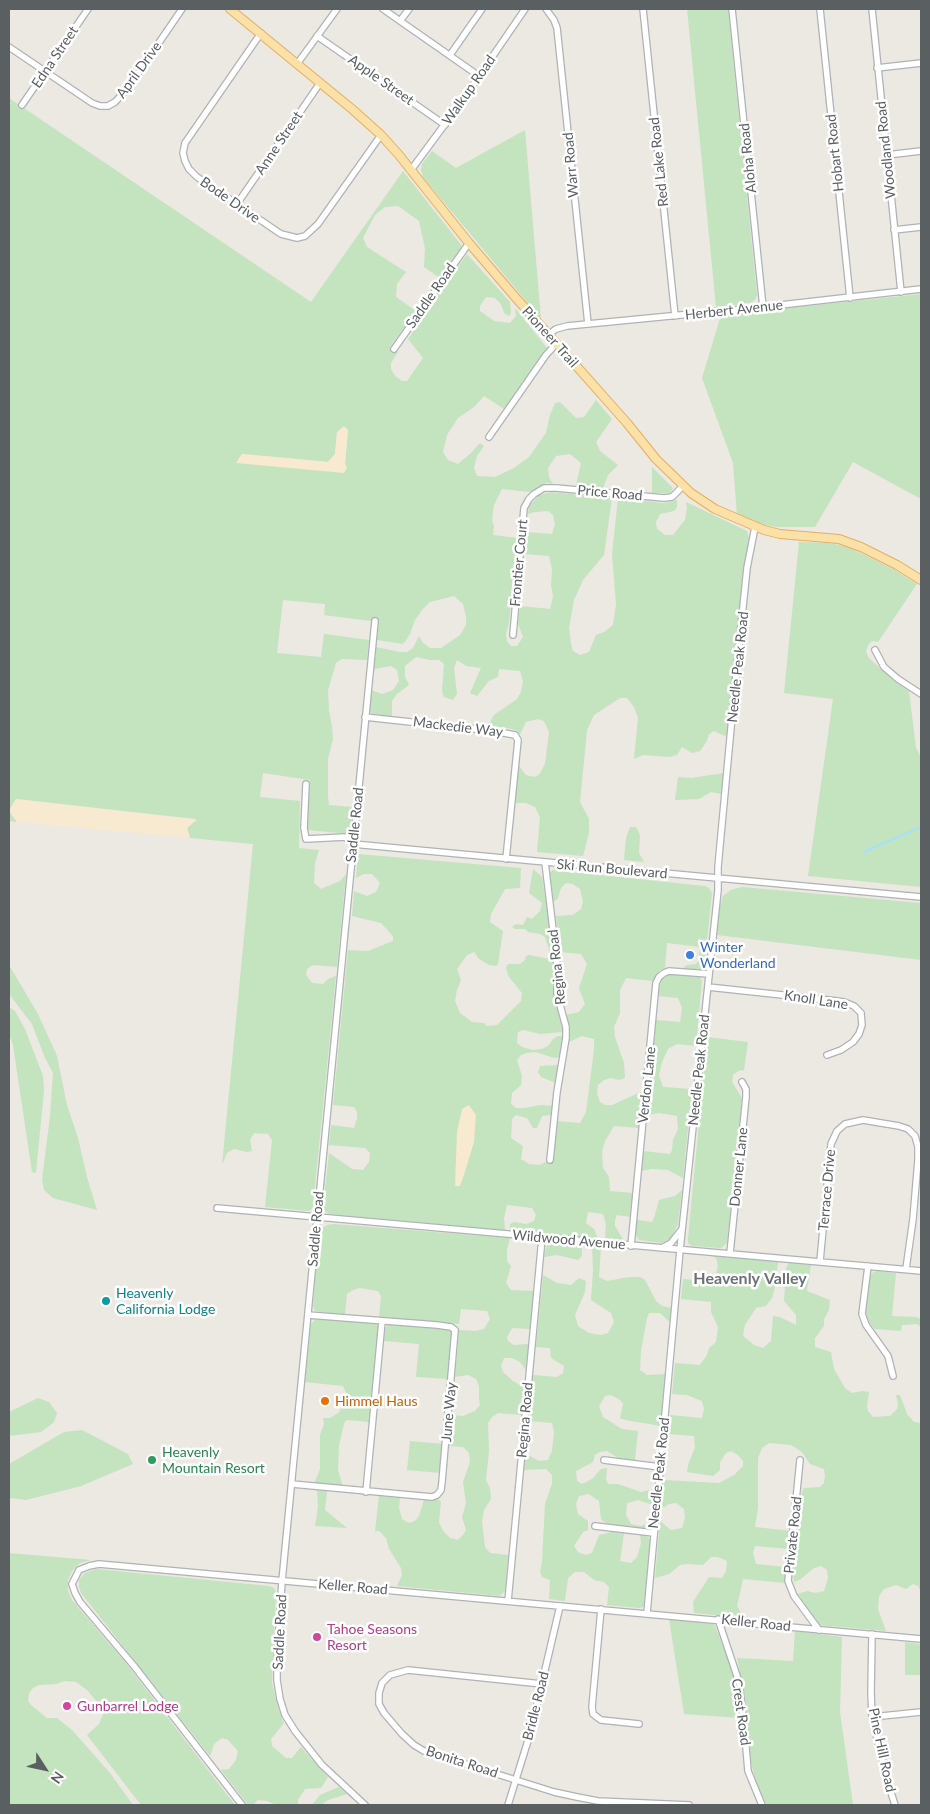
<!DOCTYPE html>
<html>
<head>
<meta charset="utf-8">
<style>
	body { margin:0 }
	#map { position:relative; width:930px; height:1814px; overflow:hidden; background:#ece8e2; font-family:Lato,sans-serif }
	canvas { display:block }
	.frame { position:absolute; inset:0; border:10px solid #5a5f62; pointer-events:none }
	.north { position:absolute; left:20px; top:1744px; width:50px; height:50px; -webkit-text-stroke:4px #fff; paint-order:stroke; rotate:125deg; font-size:14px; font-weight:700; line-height:20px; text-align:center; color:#5a5f62 }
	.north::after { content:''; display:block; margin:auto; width:18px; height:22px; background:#5a5f62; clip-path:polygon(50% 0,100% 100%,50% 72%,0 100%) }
</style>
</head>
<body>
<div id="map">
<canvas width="930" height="1814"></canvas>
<div class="frame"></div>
<div class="north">N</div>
</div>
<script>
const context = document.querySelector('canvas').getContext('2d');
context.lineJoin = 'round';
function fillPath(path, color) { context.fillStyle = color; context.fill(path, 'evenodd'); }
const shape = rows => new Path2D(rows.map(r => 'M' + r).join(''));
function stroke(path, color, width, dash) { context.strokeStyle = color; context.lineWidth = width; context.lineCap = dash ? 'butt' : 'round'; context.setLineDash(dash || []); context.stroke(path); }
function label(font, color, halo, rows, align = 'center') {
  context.font = font + ' Lato,sans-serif'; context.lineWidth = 5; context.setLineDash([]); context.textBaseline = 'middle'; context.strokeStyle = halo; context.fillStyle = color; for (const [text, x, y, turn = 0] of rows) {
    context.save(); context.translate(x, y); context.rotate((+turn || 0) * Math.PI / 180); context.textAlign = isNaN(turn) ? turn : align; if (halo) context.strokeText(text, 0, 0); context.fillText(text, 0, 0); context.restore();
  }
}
fillPath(shape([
	[687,9,728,9,757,295,755,300,750,303,716,307],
	[9,98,311,302,403,171,462,246,440,278,424,267,425,248,419,221,398,206,385,207,375,215,363,238,367,247,406,272,397,284,396,297,416,311,390,347,394,351,398,352,391,363,391,369,395,376,402,381,407,381,423,358,408,339,467,254,510,302,511,313,509,316,504,313,501,304,495,298,486,297,480,306,480,311,494,321,510,323,516,316,515,308,547,348,504,409,484,396,474,407,458,418,447,435,443,452,448,460,458,464,471,453,480,443,484,446,477,456,474,468,477,476,495,477,514,468,529,457,546,433,550,415,555,403,560,402,576,418,584,417,596,400,612,419,596,442,600,451,618,465,608,475,603,489,576,486,581,463,570,454,556,456,548,468,549,477,553,484,546,483,530,492,502,489,494,505,492,520,494,526,493,535,517,538,509,624,506,633,507,641,511,646,517,646,523,637,518,624,520,606,550,609,553,596,551,585,552,569,549,556,524,554,526,532,552,534,555,524,553,515,548,511,535,512,528,514,529,506,539,495,551,492,612,498,604,555,583,580,574,600,569,628,571,644,573,651,580,655,589,652,596,635,604,632,613,625,616,604,612,554,618,498,664,503,677,500,677,507,674,511,660,514,656,522,657,529,665,535,673,535,685,520,687,509,686,502,747,531,749,538,727,737,714,731,709,734,707,741,700,751,692,753,682,747,677,755,670,757,643,755,634,759,638,718,634,707,627,698,620,698,594,715,587,730,580,802,589,819,589,833,583,856,537,852,540,817,535,807,526,803,515,803,519,766,526,775,534,777,539,775,545,764,549,732,544,721,538,719,526,722,520,734,515,730,507,728,488,726,494,715,517,699,521,692,523,681,520,671,499,669,498,677,489,681,477,696,470,693,481,668,466,666,457,660,454,668,457,694,453,700,444,697,442,691,444,664,439,660,430,660,416,657,405,666,405,677,409,685,397,694,392,701,392,717,371,713,369,709,371,690,382,694,393,690,399,681,397,670,391,666,374,669,376,647,400,652,407,652,413,648,419,636,423,643,430,648,441,648,460,635,466,625,466,617,463,604,454,596,430,602,422,610,415,620,410,634,405,642,402,644,377,640,379,621,376,619,371,621,324,615,325,604,283,600,277,653,321,657,324,634,369,640,367,660,342,659,336,663,328,690,329,711,332,726,333,739,328,759,328,797,329,805,352,807,350,834,307,830,310,780,263,773,260,797,300,801,299,848,319,850,315,863,314,883,321,889,340,881,346,874,337,967,313,965,307,969,306,975,312,983,323,984,328,979,336,976,313,1206,312,1209,308,1211,265,1207,272,1140,268,1134,254,1133,250,1140,252,1151,247,1152,234,1149,227,1153,222,1165,253,844,190,838,187,828,196,819,16,799,9,811,17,822,9,821],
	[348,430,345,464,238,459,243,454,328,462,335,454,337,432],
	[525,130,541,319,423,177,421,170,422,164,432,151,456,168],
	[921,294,921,499,853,462,815,527,776,527,761,524,737,515,733,463,702,378,721,315],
	[652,467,673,488,670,493,652,493],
	[799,542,828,543,846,546,893,569,917,584,878,642,872,641,868,645,866,652,869,658,894,681,909,691,916,748,921,757,921,887,808,876,833,699,784,693],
	[724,773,722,794,711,792,699,799,675,800,678,777,691,778],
	[630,827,636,827,640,835,639,853,644,862,624,860,626,838],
	[358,854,521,868,520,888,505,889,491,914,490,922,503,931,498,964,496,966,489,965,479,959,474,952,467,955,457,969,461,980,457,990,455,1001,460,1013,472,1022,484,1023,487,1026,497,1025,521,1001,522,993,509,977,506,968,508,964,520,964,525,960,526,956,529,955,554,960,555,998,563,1032,540,1034,523,1030,518,1032,517,1043,522,1047,533,1050,542,1049,548,1046,553,1039,558,1036,563,1036,560,1057,554,1058,536,1052,526,1053,521,1055,517,1060,522,1076,521,1085,512,1093,511,1104,516,1108,524,1108,541,1105,553,1106,552,1115,542,1116,537,1128,533,1128,527,1118,516,1115,512,1119,511,1138,523,1146,521,1159,529,1164,539,1165,546,1162,553,1162,557,1121,580,1123,586,1112,594,1050,594,1039,582,1036,569,1042,570,1033,566,1015,579,1012,585,1004,579,988,587,964,581,954,559,952,556,916,573,915,581,909,583,902,580,889,573,884,566,883,561,888,558,898,554,902,550,874,552,870,705,886,709,888,712,893,705,960,701,969,682,969,687,965,696,964,698,961,700,947,667,943,665,968,660,970,653,981,626,978,620,990,620,1013,614,1027,615,1037,624,1063,625,1078,619,1080,611,1078,604,1080,598,1085,597,1094,600,1102,605,1105,612,1105,643,1091,642,1102,637,1107,641,1108,639,1128,614,1126,605,1141,602,1152,603,1168,609,1177,610,1191,633,1193,630,1217,617,1215,615,1220,615,1226,624,1241,605,1239,606,1224,603,1214,588,1212,586,1223,594,1229,598,1239,510,1231,510,1224,514,1222,526,1224,534,1221,536,1215,532,1208,507,1205,504,1218,505,1230,329,1214,325,1211,323,1207,329,1153,352,1169,363,1170,369,1162,370,1153,365,1148,329,1145,331,1125,354,1128,357,1119,357,1112,354,1107,333,1105,348,950,368,951,393,941,393,936,381,923,352,916,354,891,367,896,376,892,380,883,372,874,364,874,356,878],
	[533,869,542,877,554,954,550,952,545,937,540,934,528,932,525,929,515,929,512,927,516,924,523,925,527,917,532,919,540,911,542,903,529,893],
	[742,887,921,903,921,960,717,935,720,906,723,896,731,890],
	[9,965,38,1014,57,1056,67,1105,78,1138,87,1177,97,1210,53,1198,44,1190,42,1180,50,1116,53,1073,45,1058,32,1024,9,994],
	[671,974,696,976,700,977,702,981,696,1046,677,1044,668,1049,662,1062,659,1075,663,1087,692,1089,683,1178,668,1170,652,1169,641,1171,643,1151,670,1154,672,1150,673,1140,678,1129,677,1116,659,1113,647,1115,656,1020,680,1022,682,1008,678,998,658,996,661,979],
	[9,1007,15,1011,25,1029,43,1076,44,1090,36,1173,32,1172,13,1045,9,1034],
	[707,1037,748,1042,744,1070,738,1071,733,1075,732,1082,742,1098,727,1243,721,1248,692,1246,688,1243,688,1239],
	[559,1065,556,1083,541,1077,538,1072,540,1066],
	[682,1190,678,1224,671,1238,662,1243,639,1240,635,1233,637,1220,652,1222,654,1218,659,1200,675,1196],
	[333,1224,510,1238,507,1250,507,1261,511,1266,506,1283,511,1290,534,1291,530,1329,512,1328,507,1337,508,1341,514,1345,529,1344,526,1370,520,1362,512,1358,504,1358,501,1366,503,1372,513,1381,522,1386,525,1384,522,1415,498,1413,492,1417,488,1423,489,1451,486,1480,490,1488,491,1499,484,1510,482,1522,484,1538,485,1547,490,1553,508,1555,505,1591,502,1594,499,1596,397,1586,402,1575,401,1568,389,1549,386,1538,379,1531,375,1531,379,1496,400,1498,399,1508,402,1519,409,1523,415,1521,419,1516,424,1500,432,1501,438,1499,441,1502,439,1523,444,1532,450,1538,458,1540,463,1535,466,1530,462,1517,466,1503,463,1482,470,1462,469,1453,463,1447,449,1446,451,1415,463,1416,475,1411,480,1405,479,1397,479,1386,476,1379,468,1375,455,1377,459,1330,475,1331,484,1329,490,1319,487,1311,461,1309,459,1324,379,1317,381,1296,378,1291,360,1288,353,1290,347,1294,345,1315,315,1311,313,1307,319,1233,322,1228,327,1225],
	[550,1243,582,1245,582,1256,578,1260,557,1255,544,1257,547,1245],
	[592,1246,601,1247,599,1277,607,1281,629,1277,640,1277,645,1280,656,1301,662,1306,671,1308,671,1323,660,1313,649,1313,647,1318,641,1351,640,1370,647,1375,666,1374,661,1426,625,1420,620,1418,623,1404,620,1400,611,1395,605,1396,599,1406,603,1417,622,1429,638,1431,635,1460,618,1458,607,1451,600,1452,595,1455,593,1462,576,1471,577,1481,582,1484,592,1479,601,1469,607,1468,606,1479,608,1484,618,1484,641,1492,655,1489,653,1505,638,1500,627,1503,626,1515,631,1524,640,1526,651,1523,649,1529,608,1525,601,1519,599,1501,589,1494,579,1496,576,1504,578,1514,588,1521,588,1530,583,1532,574,1546,578,1552,586,1555,592,1553,599,1535,611,1532,624,1533,620,1561,631,1563,637,1557,641,1543,640,1534,648,1537,650,1540,644,1604,643,1607,639,1608,607,1605,609,1587,604,1582,594,1580,584,1572,575,1572,568,1578,565,1601,549,1599,550,1580,542,1577,540,1572,542,1562,545,1504,552,1484,552,1475,546,1469,524,1470,526,1454,539,1461,548,1460,552,1451,554,1432,552,1423,529,1421,533,1375,557,1377,563,1373,564,1366,551,1358,550,1348,536,1347,543,1275,557,1283,565,1284,571,1285,579,1278,586,1281,585,1292,575,1315,578,1326,589,1333,601,1335,608,1333,614,1322,611,1313,591,1300,593,1271],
	[710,1255,778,1262,775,1287,772,1298,766,1306,756,1308,745,1325,743,1336,754,1345,763,1348,771,1341,773,1316,780,1317,796,1325,796,1315,784,1301,786,1268,789,1263,811,1265,807,1291,830,1300,829,1310,824,1319,824,1326,815,1338,815,1347,831,1352,834,1369,845,1388,852,1393,862,1391,869,1392,867,1406,868,1411,873,1417,890,1416,897,1409,898,1404,896,1395,900,1395,907,1414,914,1422,921,1423,921,1592,918,1586,913,1584,906,1589,896,1585,884,1589,879,1596,878,1609,886,1631,818,1625,799,1600,798,1594,807,1591,815,1593,824,1591,828,1578,827,1570,821,1566,814,1568,801,1579,794,1582,793,1574,802,1492,804,1488,820,1487,824,1483,825,1475,824,1469,810,1464,802,1452,791,1445,769,1443,762,1448,758,1458,758,1508,755,1527,791,1531,789,1549,755,1546,753,1553,756,1564,787,1567,786,1583,743,1579,737,1606,744,1618,694,1613,693,1602,709,1577,722,1578,726,1571,727,1561,718,1557,711,1557,703,1565,688,1564,680,1565,669,1574,655,1578,660,1521,671,1530,682,1528,685,1518,684,1509,676,1503,669,1504,661,1509,664,1480,719,1483,734,1475,743,1466,743,1461,738,1455,731,1451,726,1453,720,1462,720,1470,713,1476,687,1472,688,1465,695,1447,694,1436,668,1434,670,1415,702,1418,704,1409,702,1401,687,1395,672,1394,675,1363,700,1365,707,1355,709,1348,716,1342,718,1327,711,1312,711,1302,681,1299,683,1279,707,1281,716,1274,718,1266,716,1258],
	[877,1271,896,1273,892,1316,916,1317,921,1319,921,1327,917,1324,902,1325,901,1331,875,1329,868,1321,865,1308,870,1279,872,1273],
	[316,1319,374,1323,380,1326,370,1422,346,1420,344,1424,339,1445,338,1470,343,1487,314,1484,320,1469,320,1435,324,1424,323,1418,330,1418,338,1413,344,1405,346,1393,343,1386,305,1382,311,1324],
	[392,1324,450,1330,453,1333,449,1379,416,1377,419,1344,384,1341,385,1329,388,1325],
	[38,1398,49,1402,57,1413,54,1422,41,1432,9,1436,9,1412],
	[82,1430,128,1454,133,1464,81,1486,26,1500,9,1498,9,1464,64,1432],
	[410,1441,443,1444,440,1473,407,1470],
	[317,1490,327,1491,325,1510,347,1528,315,1526,318,1507],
	[9,1553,91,1560,80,1563,72,1571,68,1580,68,1591,72,1600,125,1662,235,1805,141,1805,87,1735,99,1724,103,1715,98,1703,87,1690,76,1682,65,1681,56,1684,39,1685,33,1688,29,1693,28,1701,31,1705,47,1718,57,1718,72,1730,110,1773,133,1805,9,1805],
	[96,1569,269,1586,274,1588,276,1592,272,1682,278,1708,284,1723,271,1739,272,1746,286,1758,292,1758,301,1747,328,1777,321,1788,305,1789,298,1800,298,1805,276,1805,267,1801,258,1800,253,1805,248,1805,221,1770,229,1769,236,1760,238,1751,228,1740,222,1738,214,1744,210,1756,81,1593,79,1587,79,1579,85,1573],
	[669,1619,714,1624,729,1660,735,1679,740,1718,684,1714],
	[795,1631,842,1637,840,1712,853,1805,767,1805,757,1785,751,1763,744,1693,737,1658,793,1661],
	[905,1642,921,1644,921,1675,905,1675],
	[339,1787,347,1794,328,1800,321,1805,312,1805,320,1795]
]), '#c4e3bf');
fillPath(shape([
	[344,426,348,430,345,463,347,468,344,473,236,463,242,454,328,462,335,454,337,432],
	[16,799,197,820,187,828,190,838,17,822,9,811],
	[469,1105,476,1115,474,1142,464,1175,460,1186,455,1186,457,1132,462,1109]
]), '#f8e9d1');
stroke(shape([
	[864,852,921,827]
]), '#a4e1fa', 2);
const minor = shape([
	[383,9,479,76],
	[546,9,554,20,557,28,588,324],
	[643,9,675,316],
	[732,9,763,307],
	[820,9,850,298],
	[872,9,901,292],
	[400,21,409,9],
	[261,33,185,143,183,153,185,161,189,169,197,177,281,234,297,238,305,236,318,224,381,135],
	[317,36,445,125],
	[9,47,92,103,100,106,108,106,115,102,128,88,182,9],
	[450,55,482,9],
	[297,64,337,9],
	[877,68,921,63],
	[22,105,88,9],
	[887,155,921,151],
	[411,170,462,101,525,9],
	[237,204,320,83],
	[894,230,921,227],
	[548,335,556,329,567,326,763,307,921,289],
	[394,349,469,243],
	[489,437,546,355,556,344],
	[513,635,524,508,529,499,534,494,544,488,556,488,664,498,672,497,683,486],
	[875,650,884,667,898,679,921,694],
	[365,717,493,731,515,735,518,740,506,859],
	[306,784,304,828,306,839,345,837,353,844,921,897],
	[545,862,557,964,557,994,566,1027,566,1038,557,1092,550,1160],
	[708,987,829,1000,844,1002,854,1006,861,1013,862,1025,859,1034,853,1042,841,1050,827,1055],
	[217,1208,921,1271],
	[631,1246,656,983,659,977,664,973,669,971,709,974],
	[662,1248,671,1243,682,1229],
	[730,1253,746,1097,746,1089,742,1082],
	[820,1261,831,1144,837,1131,845,1124,863,1120,899,1126,908,1129,915,1136,918,1147,918,1160,913,1219,906,1269],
	[868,1266,862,1314,866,1325,888,1356,893,1376],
	[604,1460,660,1467],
	[800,1460,788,1581,794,1596,819,1630],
	[292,1484,432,1497,437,1495,441,1490,442,1482,455,1330,451,1327,437,1325,308,1315],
	[366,1492,382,1321],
	[595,1526,654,1533],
	[508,1601,542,1238],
	[601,1609,592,1707,593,1714,601,1720,639,1724],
	[647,1613,680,1250,718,890,718,867,735,685,747,568,755,527],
	[718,1619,739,1682,745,1736,748,1771,762,1805],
	[872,1634,871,1692,872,1717,888,1783,895,1805],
	[542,1684,408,1670,390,1675,382,1683,379,1693,379,1704,384,1713,402,1734,414,1745,424,1751,443,1757,554,1792,577,1797,598,1801,689,1805],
	[872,1717,921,1712],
	[242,1805,134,1666,80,1602,75,1593,72,1584,79,1570,89,1566,99,1564,921,1639],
	[365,1805,322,1765,295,1731,285,1715,280,1699,277,1680,277,1662,282,1581,375,621],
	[508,1805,530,1734,560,1606]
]);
const major = shape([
	[230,9,352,109,381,135,399,155,469,243,516,298,627,423,656,459,691,493,715,509,764,530,780,534,839,539,861,547,897,565,921,580]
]);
stroke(minor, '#afb3b6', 8);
stroke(major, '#e9ad5e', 10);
stroke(minor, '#fff', 5.5);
stroke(major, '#fae1a8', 8);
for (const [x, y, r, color] of [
	[690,955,5,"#3f7fe0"],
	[106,1301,5,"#0f9aa8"],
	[325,1401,5,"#e8710a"],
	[152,1460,5,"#2e9e5b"],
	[317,1637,5,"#d1479c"],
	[67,1706,5,"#d1479c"]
]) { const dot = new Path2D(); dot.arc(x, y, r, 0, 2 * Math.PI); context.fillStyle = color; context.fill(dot); stroke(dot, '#fff', 2); }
label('14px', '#5a5f62', '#fff', [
	["Edna Street",55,57,-56],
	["April Drive",139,70,-54],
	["Apple Street",381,80,35],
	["Walkup Road",469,90,-55],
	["Anne Street",279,143,-56],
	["Woodland Road",886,150,-96],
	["Hobart Road",835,153,-96],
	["Aloha Road",748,158,-96],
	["Red Lake Road",659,162,-96],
	["Warr Road",571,165,-95],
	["Bode Drive",230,200,35],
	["Saddle Road",431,296,-55],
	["Herbert Avenue",734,310,-6],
	["Pioneer Trail",550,337,48],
	["Price Road",610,493,5],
	["Frontier Court",519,563,-85],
	["Needle Peak Road",738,667,-84],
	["Mackedie Way",458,727,7],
	["Saddle Road",355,825,-84],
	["Ski Run Boulevard",612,869,5],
	["Regina Road",557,967,-96],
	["Knoll Lane",816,1000,9],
	["Needle Peak Road",699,1070,-84],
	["Verdon Lane",647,1085,-84],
	["Donner Lane",739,1167,-84],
	["Terrace Drive",827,1190,-85],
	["Saddle Road",316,1229,-85],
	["Wildwood Avenue",569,1240,5],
	["June Way",449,1412,-85],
	["Regina Road",525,1420,-85],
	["Needle Peak Road",659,1473,-84],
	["Private Road",793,1535,-84],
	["Keller Road",353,1587,5],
	["Keller Road",756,1623,6],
	["Saddle Road",280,1632,-87],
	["Bridle Road",536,1706,-76],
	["Crest Road",741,1712,82],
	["Pine Hill Road",882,1750,78],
	["Bonita Road",462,1762,18]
]);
label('14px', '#366cbe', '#fff', [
	["Winter",700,947],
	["Wonderland",700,963]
], 'left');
label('14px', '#0d838f', '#fff', [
	["Heavenly",116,1293],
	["California Lodge",116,1309]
], 'left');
label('14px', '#c56008', '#fff', [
	["Himmel Haus",335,1401]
], 'left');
label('14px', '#27864d', '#fff', [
	["Heavenly",162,1452],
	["Mountain Resort",162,1468]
], 'left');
label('14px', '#b23c85', '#fff', [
	["Tahoe Seasons",327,1629],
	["Resort",327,1645],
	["Gunbarrel Lodge",77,1706]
], 'left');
label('bold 16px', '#6b7174', '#fff', [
	["Heavenly Valley",750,1279]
]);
</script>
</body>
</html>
